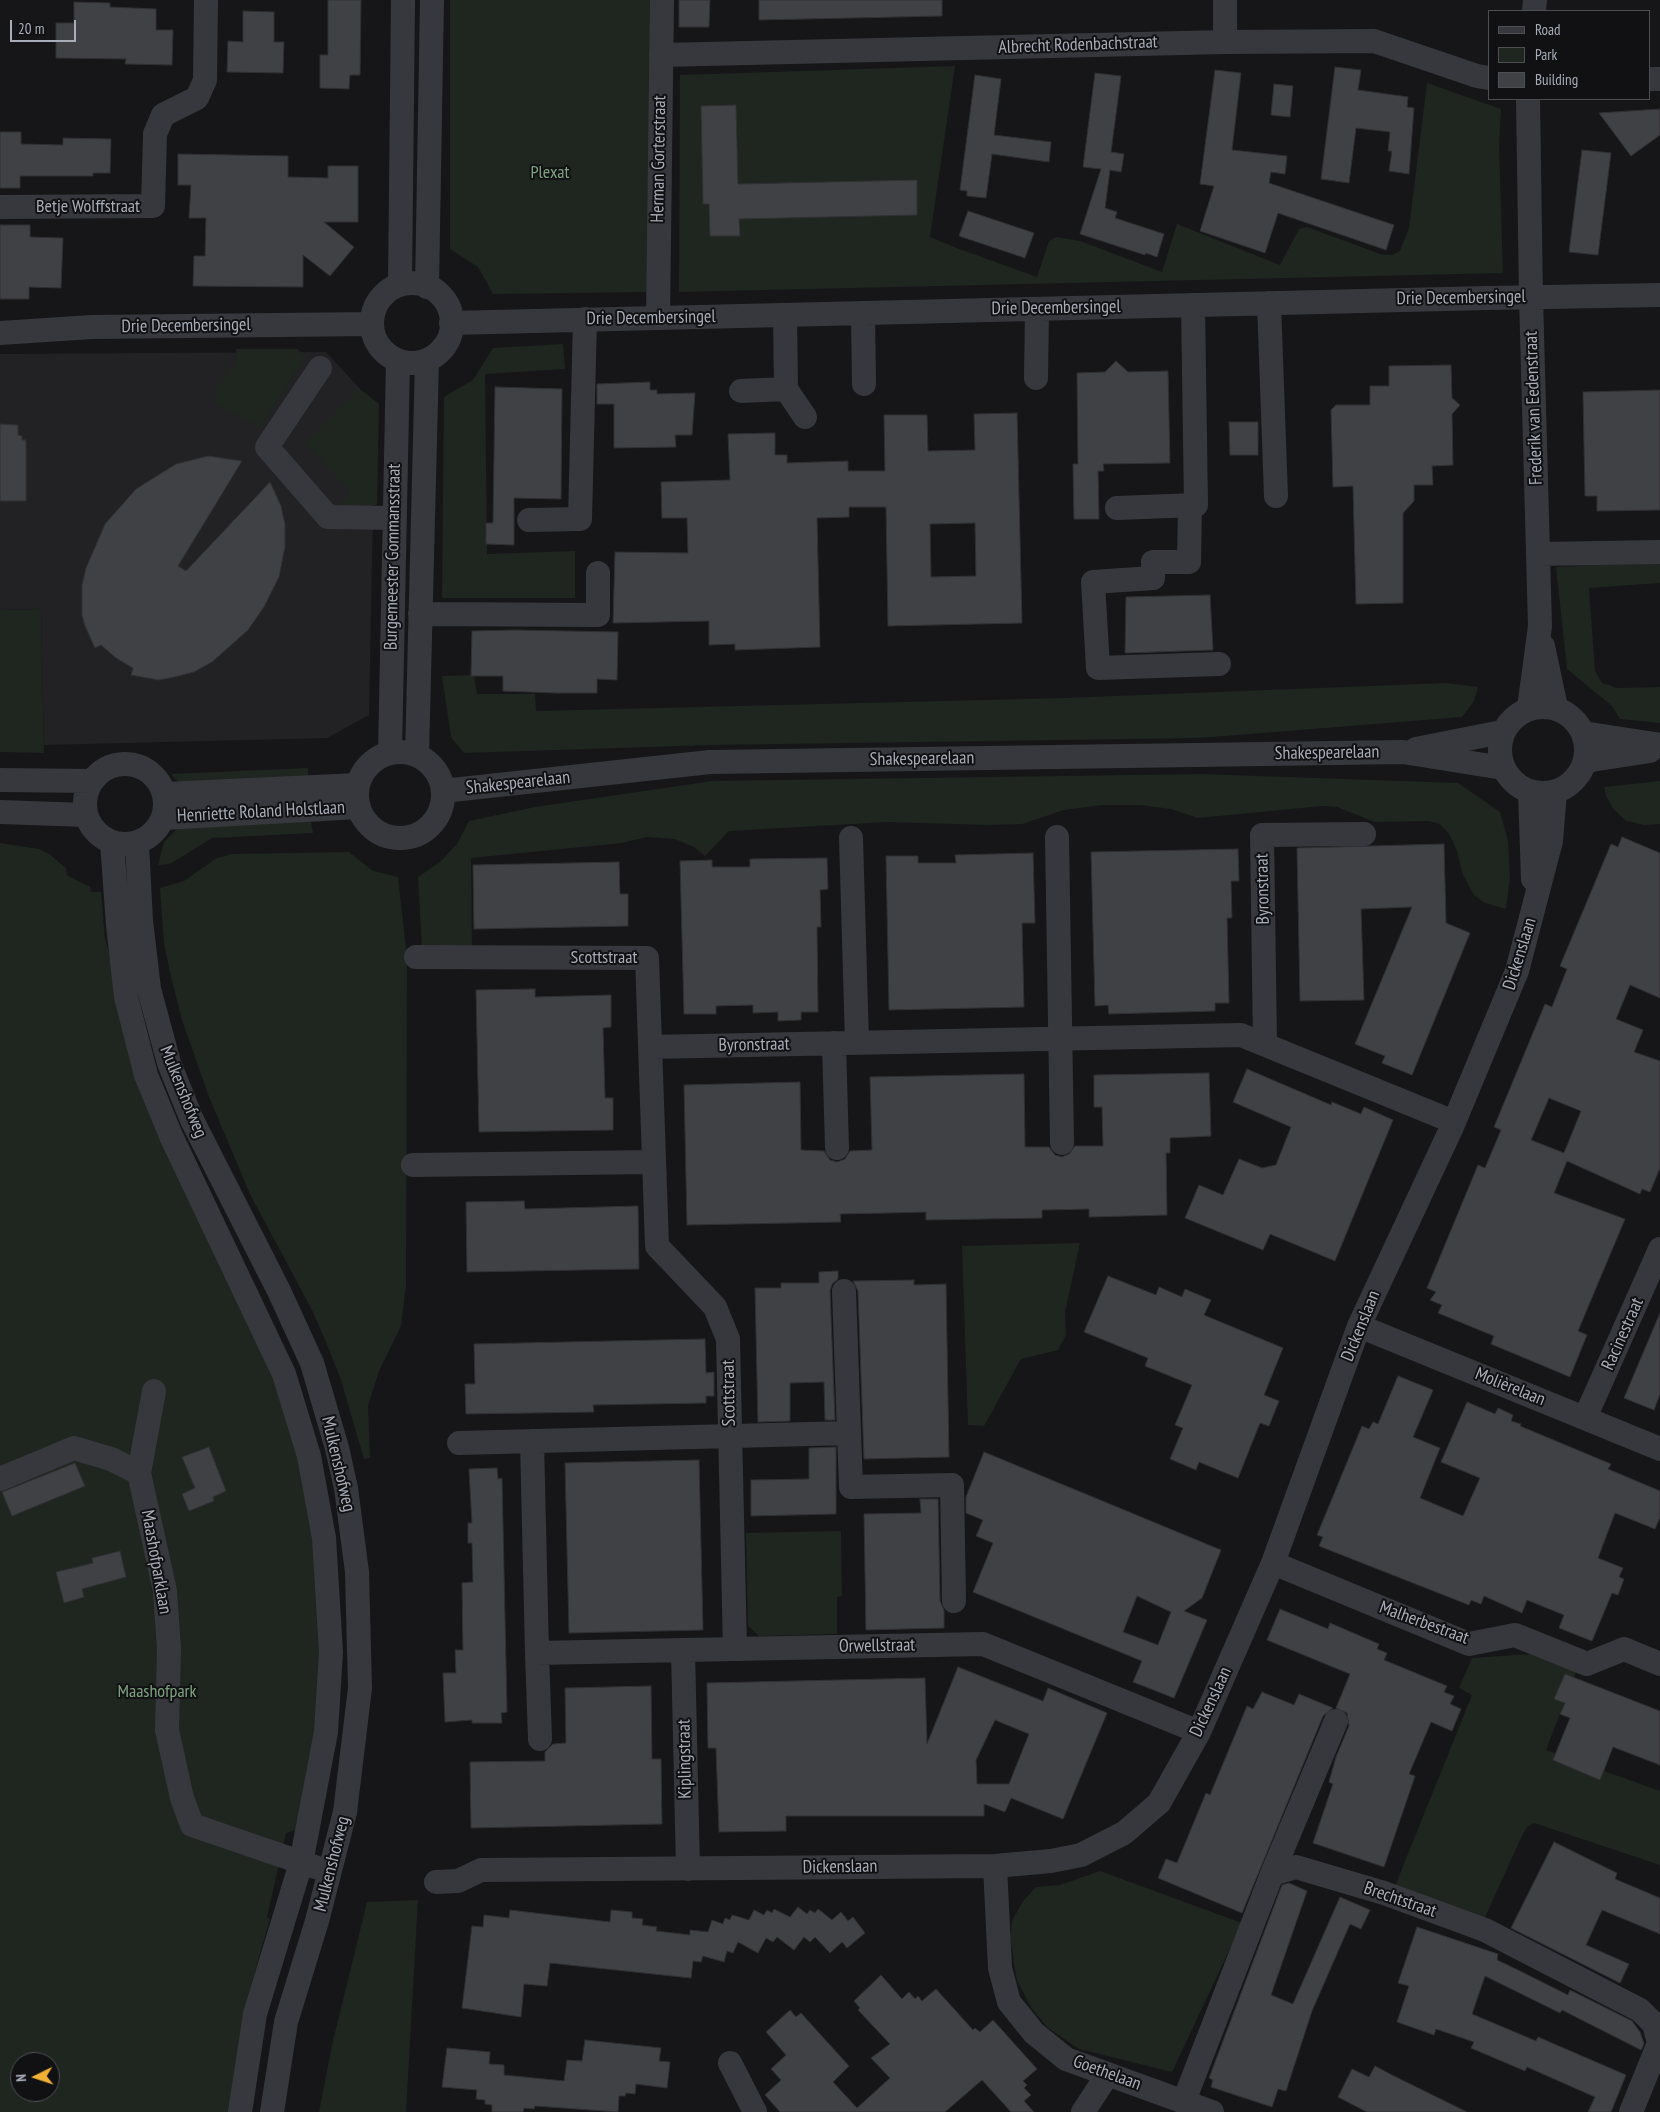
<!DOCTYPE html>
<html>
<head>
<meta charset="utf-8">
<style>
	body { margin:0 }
	#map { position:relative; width:1660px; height:2112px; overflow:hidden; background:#161618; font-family:"PT Sans Narrow",sans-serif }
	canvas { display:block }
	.legend { position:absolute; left:1488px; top:10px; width:162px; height:90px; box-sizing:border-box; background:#111113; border:1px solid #4d4f55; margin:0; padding:6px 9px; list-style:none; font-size:15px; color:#a8adb8 }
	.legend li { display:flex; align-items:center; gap:10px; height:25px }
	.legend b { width:25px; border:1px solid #4d4f55 }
	.north { position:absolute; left:10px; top:2052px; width:50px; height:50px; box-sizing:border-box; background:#111113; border:1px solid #4d4f55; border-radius:50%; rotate:266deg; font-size:14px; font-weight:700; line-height:20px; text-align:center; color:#a8adb8 }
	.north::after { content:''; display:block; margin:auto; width:18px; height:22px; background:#f2b134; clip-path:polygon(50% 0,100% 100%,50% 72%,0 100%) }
	.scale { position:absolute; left:10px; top:20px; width:66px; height:22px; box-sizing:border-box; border:2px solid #a8adb8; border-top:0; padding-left:6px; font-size:15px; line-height:18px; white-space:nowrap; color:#a8adb8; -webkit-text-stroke:4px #111113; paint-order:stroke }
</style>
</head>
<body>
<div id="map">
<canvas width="1660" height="2112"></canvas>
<ul class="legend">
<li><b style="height:6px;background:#37383d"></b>Road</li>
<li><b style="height:14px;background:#1e261f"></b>Park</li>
<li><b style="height:14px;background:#404145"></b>Building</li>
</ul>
<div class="north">N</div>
<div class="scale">20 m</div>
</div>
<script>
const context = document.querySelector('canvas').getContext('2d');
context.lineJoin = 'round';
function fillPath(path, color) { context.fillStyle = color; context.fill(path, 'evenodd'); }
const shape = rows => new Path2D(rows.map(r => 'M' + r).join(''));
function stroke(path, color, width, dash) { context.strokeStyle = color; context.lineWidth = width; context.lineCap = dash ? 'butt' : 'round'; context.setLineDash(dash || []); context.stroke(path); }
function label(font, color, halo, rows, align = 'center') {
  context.font = font + ' "PT Sans Narrow",sans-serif'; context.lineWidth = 4; context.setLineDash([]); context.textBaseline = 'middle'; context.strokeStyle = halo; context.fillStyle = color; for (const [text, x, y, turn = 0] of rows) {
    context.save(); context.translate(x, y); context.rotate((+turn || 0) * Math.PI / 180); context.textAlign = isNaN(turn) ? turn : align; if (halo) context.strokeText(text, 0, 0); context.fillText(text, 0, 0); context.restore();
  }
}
fillPath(shape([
	[326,352,375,405,369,715,327,738,44,745,41,609,0,610,0,354]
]), '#222225');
fillPath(shape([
	[450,0,651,0,647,292,493,294,478,267,450,249],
	[955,66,930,237,954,247,1037,277,1049,241,1056,237,1080,241,1162,272,1177,224,1280,265,1299,229,1307,227,1383,255,1392,255,1400,251,1409,228,1427,83,1501,109,1499,145,1503,273,679,292,680,75],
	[563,344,565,369,485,374,487,554,575,551,575,598,442,598,444,397,473,380,493,348],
	[236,349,298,349,304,357,261,428,215,404,214,391,237,362],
	[359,388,379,404,377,505,339,505,351,493,306,443],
	[1660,562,1660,583,1589,588,1595,671,1602,683,1617,688,1660,687,1660,723,1620,719,1612,706,1567,669,1556,567],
	[41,609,44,753,0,752,0,610],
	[474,675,477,694,535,694,536,711,1065,698,1446,683,1478,687,1474,701,1462,717,1200,738,710,745,464,753,451,737,442,676],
	[308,768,308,782,179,783,171,774],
	[1201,774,1458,783,1500,812,1508,840,1510,878,1506,909,1485,903,1474,895,1463,875,1457,851,1449,834,1440,824,1428,821,1375,822,1337,807,1322,806,1198,818,1171,809,1140,805,1102,805,1064,810,1022,824,988,825,888,822,729,831,705,856,694,847,675,839,647,837,622,843,471,858,472,949,422,949,418,877,440,862,457,844,469,821,535,807,712,781],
	[1660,781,1660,824,1644,825,1627,821,1614,810,1606,796,1604,787],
	[310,817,313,833,212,838,170,864,158,865,164,842,180,826],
	[0,843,39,849,49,854,66,868,67,875,90,887,91,892,101,892,105,939,137,1047,274,1370,313,1508,322,1699,296,1830,286,1833,267,1917,270,1919,248,1996,232,2112,0,2112],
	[20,2062,50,2062,50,2092,20,2092],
	[349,852,373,871,398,877,407,957,406,1286,401,1326,379,1371,368,1406,370,1458,364,1459,341,1380,328,1347,313,1312,250,1194,209,1097,182,1020,171,977,164,944,160,888,184,881,217,858,232,854],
	[1080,1243,1065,1312,1066,1335,1058,1350,1021,1359,984,1426,968,1425,962,1246],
	[841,1531,842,1596,837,1597,837,1634,759,1636,748,1626,746,1533],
	[1531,1654,1576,1672,1546,1750,1660,1791,1660,1865,1534,1823,1527,1827,1521,1838,1481,1926,1391,1896,1472,1695,1459,1688,1472,1658],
	[1100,1871,1242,1923,1172,2072,1079,2049,1047,2027,1032,2009,1017,1981,1010,1937,1012,1921,1023,1901,1036,1887,1060,1885],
	[418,1900,406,2112,319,2112,332,2045,367,1902]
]), '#1e261f');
const building = shape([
	[328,0,361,0,360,75,350,75,349,89,320,88,320,55,328,55,328,0],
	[679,0,710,0,709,27,679,27,679,0],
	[759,0,942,0,942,16,759,20,759,0],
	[74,2,110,3,110,7,156,9,156,30,173,30,172,65,125,64,126,59,56,58,56,23,74,23,74,2],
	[243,11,274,12,274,42,284,42,283,73,227,72,228,41,243,42,243,11],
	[1335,67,1361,70,1358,90,1408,97,1407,107,1414,108,1409,174,1389,171,1392,151,1388,151,1390,132,1356,128,1349,183,1321,179,1335,67],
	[1215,70,1241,73,1232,150,1287,156,1285,174,1271,172,1269,183,1394,225,1386,250,1278,213,1265,253,1200,231,1214,186,1200,184,1215,70],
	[1095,73,1121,76,1111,152,1124,154,1121,172,1110,170,1105,208,1117,212,1115,218,1164,234,1157,257,1146,253,1145,255,1080,234,1101,169,1083,167,1095,73],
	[975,75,1001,79,994,135,1051,142,1049,162,992,154,986,198,967,196,967,191,960,190,975,75],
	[1274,84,1293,86,1290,117,1271,115,1274,84],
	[736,105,738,184,917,180,917,215,739,219,740,236,710,236,709,204,703,204,701,106,736,105],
	[1660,109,1660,135,1631,156,1599,113,1660,109],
	[0,132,21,132,21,144,63,145,63,138,111,139,110,173,93,173,93,176,20,176,20,188,0,188,0,132],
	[1582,150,1611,153,1598,255,1569,252,1582,150],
	[178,154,288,156,288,177,328,178,328,166,358,166,358,222,324,222,354,247,330,276,303,255,303,287,193,286,194,256,205,256,206,218,189,218,191,185,178,185,178,154],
	[968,211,1034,233,1025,258,959,236,968,211],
	[0,225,30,225,30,237,63,238,61,288,29,287,29,299,0,299,0,225],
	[1116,361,1128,372,1168,371,1170,463,1103,464,1104,471,1098,471,1099,519,1074,519,1073,464,1078,464,1077,373,1105,372,1116,361],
	[1451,365,1452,398,1460,405,1452,414,1453,465,1432,466,1433,485,1414,485,1414,501,1403,513,1403,603,1356,604,1353,486,1333,487,1331,410,1336,405,1370,405,1370,386,1389,386,1389,366,1451,365],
	[650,382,650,390,657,390,657,394,695,393,692,435,675,435,676,447,614,448,614,404,597,404,597,384,650,382],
	[495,387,562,389,561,499,514,498,514,545,486,544,486,523,493,523,495,387],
	[1660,390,1660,510,1597,511,1597,496,1585,496,1583,392,1660,390],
	[1017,413,1022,623,888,626,886,507,849,507,849,517,817,518,820,647,735,650,735,644,709,645,709,621,613,623,615,552,688,553,687,518,662,518,661,482,730,480,728,434,775,433,775,455,787,455,787,463,848,461,848,471,885,471,884,415,927,415,928,451,975,450,974,414,1017,413],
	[975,523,976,576,931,577,930,524,975,523],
	[1229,422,1258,422,1258,455,1230,455,1229,422],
	[0,424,18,425,18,435,22,436,22,440,26,440,26,501,0,501,0,424],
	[208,456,242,461,178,566,186,571,270,482,281,506,285,524,285,547,279,577,264,607,248,630,212,662,194,672,170,678,158,680,131,675,133,668,116,658,101,645,95,648,85,626,82,615,82,585,86,568,105,524,136,489,176,464,208,456],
	[1210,595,1213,650,1125,653,1126,597,1210,595],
	[515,630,618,632,617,680,597,679,597,693,556,693,503,691,503,676,471,676,472,631,515,630],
	[1622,837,1660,853,1660,998,1630,985,1616,1019,1643,1030,1634,1052,1660,1061,1660,1168,1650,1192,1642,1189,1640,1194,1567,1161,1554,1193,1625,1219,1578,1331,1587,1335,1570,1377,1491,1344,1494,1336,1438,1313,1442,1305,1430,1300,1436,1292,1427,1288,1478,1165,1485,1168,1501,1130,1494,1127,1545,1004,1552,1007,1567,969,1560,966,1611,844,1618,847,1622,837],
	[1549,1098,1581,1111,1564,1153,1531,1140,1549,1098],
	[1444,844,1446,923,1470,933,1412,1075,1382,1063,1385,1056,1355,1044,1412,907,1361,909,1364,1000,1300,1001,1297,848,1444,844],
	[1238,849,1239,881,1231,881,1232,918,1227,918,1229,1003,1215,1003,1215,1011,1109,1014,1108,1005,1095,1006,1091,852,1238,849],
	[1033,853,1035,923,1022,923,1024,1007,889,1010,886,856,918,856,918,863,956,863,955,855,1033,853],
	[827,858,828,889,820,890,821,927,817,927,818,1012,801,1012,801,1020,778,1021,778,1012,753,1013,753,1005,716,1006,716,1014,684,1014,680,861,712,860,712,867,750,867,750,859,827,858],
	[619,862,620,894,628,894,628,926,474,929,473,865,619,862],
	[535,989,535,997,611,995,611,1027,603,1028,605,1098,613,1098,613,1130,479,1132,476,990,535,989],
	[1247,1069,1331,1105,1332,1102,1361,1114,1364,1107,1393,1120,1335,1261,1270,1234,1263,1250,1185,1218,1199,1185,1223,1195,1239,1159,1262,1168,1276,1165,1291,1127,1233,1102,1247,1069],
	[1209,1073,1211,1136,1170,1138,1170,1153,1166,1153,1167,1215,1089,1217,1089,1209,1042,1210,1042,1218,926,1220,926,1212,889,1213,840,1214,841,1222,687,1225,684,1085,800,1082,801,1150,824,1151,830,1160,837,1162,845,1159,850,1151,872,1150,870,1077,1024,1074,1025,1147,1049,1147,1055,1155,1062,1157,1069,1154,1075,1146,1103,1146,1102,1107,1094,1107,1094,1075,1209,1073],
	[524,1201,525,1209,638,1206,639,1269,467,1272,466,1202,524,1201],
	[838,1271,838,1279,832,1284,830,1291,835,1420,825,1420,824,1382,790,1383,790,1421,758,1422,755,1288,781,1288,781,1283,819,1283,819,1272,838,1271],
	[1108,1276,1156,1295,1159,1287,1182,1297,1185,1289,1211,1300,1204,1315,1283,1348,1264,1395,1279,1401,1269,1426,1260,1423,1238,1478,1199,1462,1196,1470,1170,1459,1183,1428,1175,1425,1192,1385,1145,1366,1148,1358,1084,1332,1108,1276],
	[914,1280,914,1285,946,1284,949,1457,864,1459,858,1291,853,1281,914,1280],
	[1660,1313,1660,1394,1654,1410,1624,1398,1660,1313],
	[705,1339,706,1373,714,1372,714,1396,706,1396,706,1403,593,1405,594,1412,466,1414,465,1384,475,1384,474,1344,705,1339],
	[1398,1376,1433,1390,1413,1437,1440,1448,1420,1498,1463,1516,1480,1478,1441,1462,1467,1402,1495,1414,1498,1408,1513,1415,1511,1421,1521,1424,1520,1426,1611,1464,1608,1469,1660,1491,1660,1517,1655,1529,1615,1513,1598,1558,1623,1568,1619,1577,1624,1579,1618,1595,1612,1593,1592,1641,1559,1628,1564,1615,1527,1600,1522,1613,1484,1596,1481,1604,1471,1600,1469,1605,1319,1546,1323,1537,1317,1535,1362,1426,1369,1429,1373,1422,1378,1424,1398,1376],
	[209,1447,226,1491,213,1497,214,1501,189,1511,182,1494,195,1488,182,1457,209,1447],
	[836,1447,836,1514,751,1516,751,1480,809,1479,809,1448,836,1447],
	[984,1452,1221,1550,1202,1598,1184,1611,1207,1620,1174,1698,1133,1682,1142,1661,973,1592,993,1543,976,1536,983,1520,966,1513,966,1497,984,1452],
	[1137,1596,1171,1612,1158,1645,1123,1632,1137,1596],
	[699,1460,703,1630,569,1633,565,1463,699,1460],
	[75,1463,85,1486,12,1516,2,1492,75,1463],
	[497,1468,498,1479,502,1478,507,1712,501,1713,502,1723,472,1723,472,1720,445,1722,443,1673,456,1673,455,1650,463,1650,462,1583,473,1582,472,1543,468,1543,468,1523,472,1523,469,1469,497,1468],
	[920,1499,938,1499,940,1601,944,1610,944,1628,866,1630,864,1514,921,1513,920,1499],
	[120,1551,126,1577,82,1589,84,1597,64,1603,56,1572,93,1563,92,1558,120,1551],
	[1280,1609,1328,1629,1330,1623,1379,1644,1377,1649,1387,1653,1384,1660,1447,1686,1444,1692,1454,1696,1450,1704,1461,1709,1452,1731,1431,1722,1409,1774,1415,1776,1384,1867,1313,1843,1333,1784,1329,1782,1336,1757,1349,1726,1347,1713,1336,1708,1350,1674,1267,1640,1280,1609],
	[958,1667,1043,1701,1048,1688,1107,1713,1063,1819,1011,1798,1005,1812,984,1804,984,1816,786,1816,786,1831,719,1832,716,1748,708,1748,707,1683,925,1678,927,1744,958,1667],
	[995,1720,1029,1734,1009,1784,977,1784,976,1760,995,1720],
	[1565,1674,1660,1711,1660,1765,1613,1747,1600,1780,1553,1760,1570,1718,1560,1714,1565,1703,1554,1699,1565,1674],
	[651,1686,652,1759,661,1759,662,1824,471,1828,470,1762,545,1761,545,1752,553,1744,566,1743,565,1688,651,1686],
	[1262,1692,1294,1705,1299,1694,1333,1708,1323,1716,1242,1913,1158,1878,1166,1859,1177,1863,1206,1793,1210,1795,1247,1706,1253,1709,1262,1692],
	[1554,1842,1617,1873,1615,1879,1660,1898,1660,1934,1602,1910,1586,1945,1629,1964,1620,1983,1511,1928,1554,1842],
	[1289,1883,1307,1891,1271,1995,1293,2004,1340,1897,1370,1910,1361,1929,1350,1924,1312,2011,1286,2091,1278,2089,1272,2107,1211,2087,1213,2080,1209,2078,1282,1885,1289,1883],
	[798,1907,807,1914,810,1910,815,1913,818,1909,832,1920,841,1912,848,1921,853,1917,865,1933,847,1948,842,1942,830,1953,815,1937,810,1942,804,1937,794,1950,777,1937,773,1942,766,1938,758,1953,738,1942,733,1953,727,1951,724,1962,703,1956,701,1962,693,1961,691,1978,550,1963,547,1986,524,1984,521,2017,462,2008,472,1926,483,1927,484,1915,509,1918,510,1910,610,1922,611,1910,632,1912,632,1918,643,1919,642,1925,657,1927,656,1931,690,1935,690,1930,708,1932,712,1920,723,1924,725,1918,730,1920,732,1915,749,1920,754,1910,764,1915,767,1910,772,1913,774,1909,790,1917,798,1907],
	[1417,1927,1498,1954,1497,1960,1520,1971,1568,1995,1570,1990,1632,2021,1640,2032,1644,2044,1641,2050,1562,2010,1560,2013,1485,1976,1472,2014,1536,2041,1538,2037,1626,2075,1611,2112,1588,2112,1595,2097,1527,2067,1525,2071,1471,2048,1474,2042,1436,2029,1434,2035,1397,2022,1409,1986,1398,1983,1417,1927],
	[881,1975,902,1999,909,1992,915,1999,918,1996,922,2001,936,1989,973,2030,975,2028,980,2032,993,2020,1037,2069,1023,2081,1027,2085,1024,2088,1031,2095,1024,2101,1034,2112,1011,2112,982,2080,945,2112,780,2112,765,2095,781,2080,771,2069,786,2055,766,2032,790,2010,796,2017,801,2013,849,2066,833,2082,857,2108,890,2078,871,2058,890,2044,858,2010,860,2008,854,2001,881,1975],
	[585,2040,661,2048,659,2061,670,2062,667,2088,636,2084,635,2094,626,2093,625,2096,619,2096,618,2112,535,2106,534,2109,524,2108,523,2112,492,2112,492,2105,485,2104,485,2100,476,2099,477,2090,442,2087,447,2048,490,2052,489,2064,504,2065,504,2075,564,2081,567,2060,582,2061,585,2040],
	[1375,2066,1392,2075,1467,2112,1367,2112,1338,2097,1352,2069,1369,2077,1375,2066]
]);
fillPath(building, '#404145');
stroke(building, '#303034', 1);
stroke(shape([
	[1225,0,1225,42],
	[1534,11,1535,0],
	[661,55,1225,42,1374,41,1477,76,1489,78],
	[1649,79,1660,79],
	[1528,99,1531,297,1540,626,1529,708],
	[0,207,153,206,155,134,163,115,197,98,205,80,206,0],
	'372 323a40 40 0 1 1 80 0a40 40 0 1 1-80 0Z',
	[400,285,403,0],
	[427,287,432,0],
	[1269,303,1276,496],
	[863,313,864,384],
	[785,315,786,389],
	[658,318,662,0],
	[451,323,1487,298,1660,295],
	[0,333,92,327,372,324],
	[320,368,267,447,328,517,394,518],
	[1036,378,1037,309],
	[741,391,786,389,805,417],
	[1190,505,1189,562,1153,562,1153,578,1093,582,1098,668,1219,664],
	[1117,508,1196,505,1193,305],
	[529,520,580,519,585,319],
	[1538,554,1660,552],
	[420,614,598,615,598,573],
	[1543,646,1556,708],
	'1500 750a43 43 0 1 1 86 0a43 43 0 1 1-86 0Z',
	[1583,733,1660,745],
	[1416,749,1502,732],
	'357 795a43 43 0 1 1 86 0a43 43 0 1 1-86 0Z',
	[390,753,398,361],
	[417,755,427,360],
	[1585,761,1650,751],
	'85 804a40 40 0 1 1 80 0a40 40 0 1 1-80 0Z',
	[0,780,91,781],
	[443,791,710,762,1403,752,1503,768],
	[1530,791,1533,879],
	[164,794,358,785],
	[0,812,86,815],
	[163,818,358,807],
	[1057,837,1062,1143],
	[851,838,857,1042],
	[112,842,118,925,126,997,146,1075,171,1136,284,1374,309,1456,324,1538,331,1652,326,1732,301,1863,255,2014,240,2112],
	[137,843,141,921,149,989,169,1063,192,1120,279,1291,312,1363,337,1448,346,1488,357,1572,360,1688,345,1812,317,1921,286,2022,272,2112],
	[416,957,647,958,657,1246,715,1307,728,1339,735,1649],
	[834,1043,837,1148],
	[1265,1044,1262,835,1364,834],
	[651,1047,1241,1035,1454,1122],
	[413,1165,654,1162],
	[844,1291,851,1487,952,1485,954,1601],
	[1359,1326,1660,1449],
	[154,1391,139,1473,165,1591,169,1649,167,1730,182,1798,192,1825,315,1867],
	[1585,1418,1660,1249],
	[532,1441,537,1653,983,1644,1199,1732],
	[459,1443,849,1433],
	[0,1479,74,1448,111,1459,139,1473],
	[1273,1563,1469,1644,1515,1635,1587,1664,1624,1649,1660,1664],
	[683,1650,688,1869],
	[537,1653,540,1739],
	[995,1866,1000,1968,1009,2002,1034,2033,1066,2059,1212,2112],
	[1272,1874,1336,1721],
	[436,1882,458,1881,481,1870,995,1866,1051,1861,1081,1855,1124,1833,1159,1803,1199,1732,1273,1563,1359,1326,1452,1127,1517,971,1551,841,1555,792],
	[730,2063,755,2112],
	[1184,2101,1272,1874,1296,1867,1384,1893,1485,1930,1640,2010,1654,2024,1659,2043,1631,2112],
	[1083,2112,1108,2074]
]), '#37383d', 24);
label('18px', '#a8adb8', '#111113', [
	["Albrecht Rodenbachstraat",1078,45,-2],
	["Herman Gorterstraat",659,159,-89],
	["Betje Wolffstraat",88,207],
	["Drie Decembersingel",1461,298,-1],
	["Drie Decembersingel",1056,308,-1],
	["Drie Decembersingel",651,318,-1],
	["Drie Decembersingel",186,326,-1],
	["Frederik van Eedenstraat",1534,408,-92],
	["Burgemeester Gommansstraat",393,557,-89],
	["Shakespearelaan",1327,753,-1],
	["Shakespearelaan",922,759,-1],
	["Shakespearelaan",518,783,-6],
	["Henriette Roland Holstlaan",261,812,-3],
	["Byronstraat",1263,889,-91],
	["Dickenslaan",1520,954,-73],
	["Scottstraat",604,958],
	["Byronstraat",754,1045,-1],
	["Mulkenshofweg",183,1092,68],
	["Dickenslaan",1361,1326,-68],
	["Racinestraat",1623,1334,-66],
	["Molièrelaan",1510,1387,22],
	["Scottstraat",729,1393,-91],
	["Mulkenshofweg",338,1464,77],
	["Maashofparklaan",156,1562,80],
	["Malherbestraat",1424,1623,20],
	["Orwellstraat",877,1646,-1],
	["Dickenslaan",1211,1702,-65],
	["Kiplingstraat",685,1759,-91],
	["Mulkenshofweg",332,1864,-76],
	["Dickenslaan",840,1867,-1],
	["Brechtstraat",1400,1900,19],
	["Goethelaan",1107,2073,20]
]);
label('18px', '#7fa381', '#111113', [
	["Plexat",550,173],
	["Maashofpark",157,1692]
]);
</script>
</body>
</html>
